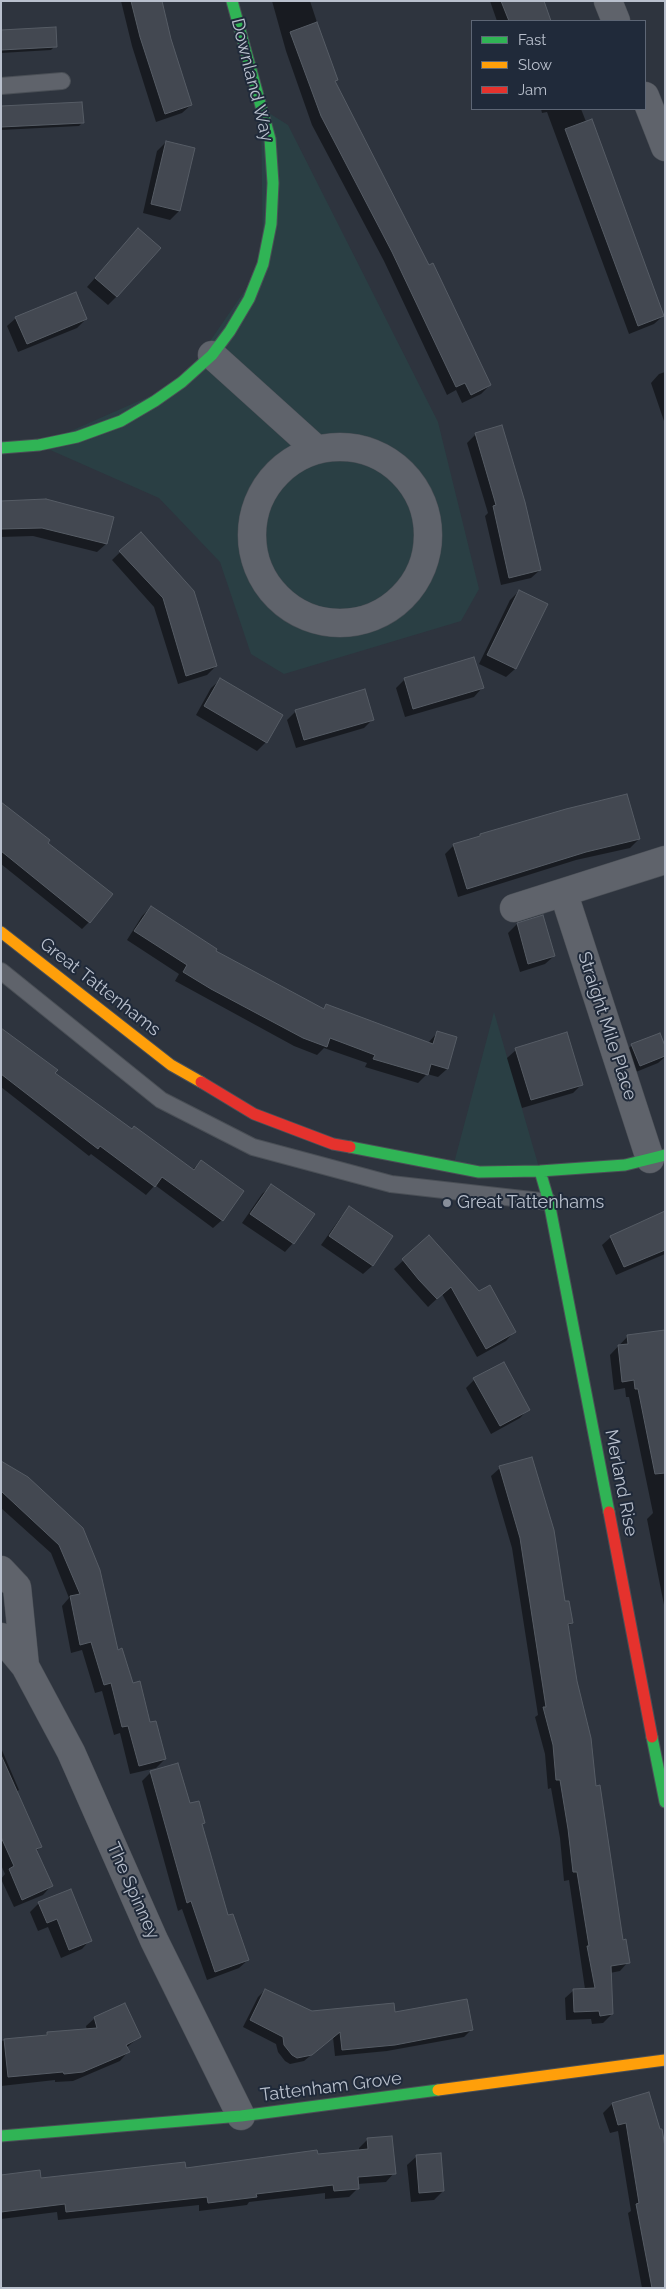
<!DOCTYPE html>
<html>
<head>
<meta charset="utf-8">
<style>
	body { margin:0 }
	#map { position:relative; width:666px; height:2289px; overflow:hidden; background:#2e343e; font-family:Raleway,sans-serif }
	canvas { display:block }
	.frame { position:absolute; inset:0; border:2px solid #b9c0cd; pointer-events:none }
	.legend { position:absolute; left:471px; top:20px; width:175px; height:90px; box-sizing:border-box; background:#202a3a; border:1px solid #5d6675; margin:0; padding:6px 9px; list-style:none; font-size:15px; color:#b9c0cd }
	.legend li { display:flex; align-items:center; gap:10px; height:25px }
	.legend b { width:25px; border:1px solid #5d6675 }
</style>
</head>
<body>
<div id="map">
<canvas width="666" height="2289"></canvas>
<div class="frame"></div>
<ul class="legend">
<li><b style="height:6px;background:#30b455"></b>Fast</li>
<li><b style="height:6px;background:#ff9f0a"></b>Slow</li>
<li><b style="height:6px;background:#e5322d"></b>Jam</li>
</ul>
</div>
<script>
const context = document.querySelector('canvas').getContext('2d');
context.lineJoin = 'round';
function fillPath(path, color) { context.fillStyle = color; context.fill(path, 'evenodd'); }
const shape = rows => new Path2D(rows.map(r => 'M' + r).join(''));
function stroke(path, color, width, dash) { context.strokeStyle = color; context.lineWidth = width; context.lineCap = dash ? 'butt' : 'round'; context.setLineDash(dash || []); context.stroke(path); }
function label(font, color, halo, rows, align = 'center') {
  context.font = font + ' Raleway,sans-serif'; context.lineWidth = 4; context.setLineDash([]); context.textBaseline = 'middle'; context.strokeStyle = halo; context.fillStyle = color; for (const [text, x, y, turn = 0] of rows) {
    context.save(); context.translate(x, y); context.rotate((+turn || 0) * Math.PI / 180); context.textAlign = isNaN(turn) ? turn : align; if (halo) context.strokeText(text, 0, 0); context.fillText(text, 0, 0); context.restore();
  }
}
fillPath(shape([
	[261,108,288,125,438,422,479,589,461,621,284,674,251,654,220,562,159,498,39,445,182,382,263,264],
	[494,1012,540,1171,453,1167]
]), '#2a3f44');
fillPath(shape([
	[121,1,161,1,170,39,191,105,182,113,156,122,132,46],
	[272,1,310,1,336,80,334,82,490,385,481,394,462,403,456,390,447,395,384,261,312,125,286,51],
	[490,1,542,1,549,21,497,21],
	[1,31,55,46,51,50,1,53],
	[1,108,83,122,79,126,1,130],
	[541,109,581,109,663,316,654,324,629,334,547,112,542,113],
	[166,142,193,149,179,211,170,220,143,213,157,151],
	[130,239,117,296,108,305,87,287],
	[16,318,86,319,77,328,18,352,7,326],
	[665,372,665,424,651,383,659,374],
	[476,434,540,570,531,578,501,585,485,516,488,513,467,443],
	[1,503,106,544,97,552,33,536,1,537],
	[140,533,216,666,207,675,178,684,154,607,112,560],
	[519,591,546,604,515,669,506,677,479,664,510,600],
	[405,679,482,688,474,697,405,717,396,688],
	[220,680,266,742,257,751,196,715,211,688],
	[296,711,373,719,364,728,296,748,287,720],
	[1,804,46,843,89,922,82,929,1,864],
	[480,835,639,839,630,848,576,860,458,897,445,854,454,845,477,839],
	[151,907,214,951,323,1009,326,1006,428,1043,437,1033,455,1038,447,1069,438,1077,427,1074,418,1083,365,1067,367,1063,324,1048,317,1055,294,1046,175,981,179,974,127,940,142,916],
	[543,917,554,956,545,964,520,972,508,933,517,924],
	[1,1028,56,1070,54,1073,131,1130,192,1170,201,1162,222,1220,213,1228,155,1185,146,1195,91,1154,89,1156,1,1087],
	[665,1043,665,1057,658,1063,631,1074,623,1054,632,1045],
	[516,1050,582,1084,573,1093,522,1108,507,1058],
	[271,1186,293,1243,285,1252,242,1223,262,1194],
	[349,1208,391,1236,372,1266,363,1274,321,1245,341,1217],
	[665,1213,665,1254,616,1275,602,1245,611,1237],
	[429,1237,514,1332,506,1341,477,1357,442,1294,428,1307,394,1269],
	[665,1331,665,1610,647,1519,653,1513,629,1397,626,1397,625,1388,614,1390,610,1355,628,1336],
	[474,1380,528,1409,520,1418,491,1434,466,1388],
	[1,1463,27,1478,117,1651,165,1759,156,1768,130,1774,120,1733,114,1735,102,1691,95,1693,82,1650,71,1653,62,1606,69,1598,51,1553,1,1508],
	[500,1468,564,1603,572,1623,567,1627,622,1941,628,1962,620,1971,610,1973,612,2014,603,2023,592,2024,591,2019,566,2020,565,1998,574,1990,585,1989,569,1880,564,1881,560,1838,551,1788,548,1789,545,1754,535,1717,538,1715,512,1548,491,1476],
	[1,1748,19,1790,16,1792,40,1847,36,1851,51,1886,43,1895,14,1907,1,1879,5,1874,1,1865],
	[151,1772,189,1805,204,1823,201,1825,227,1917,248,1960,239,1968,207,1980,182,1909,178,1911,142,1781],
	[39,1903,90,1940,82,1949,61,1958,48,1927,38,1931,30,1912],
	[265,1990,312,2013,394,2014,471,2030,464,2037,387,2051,335,2056,333,2037,304,2061,290,2064,285,2061,278,2052,276,2044,243,2027,258,1997],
	[95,2018,139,2037,126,2048,128,2052,120,2061,73,2081,55,2082,55,2080,1,2086,1,2041,44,2036,48,2033,87,2030,86,2026],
	[648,2093,665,2288,642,2288,628,2213,631,2211,618,2131,610,2133,603,2113,612,2104],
	[368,2139,394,2173,386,2182,357,2184,358,2188,349,2197,325,2199,325,2193,249,2202,247,2205,199,2211,199,2205,58,2220,57,2212,1,2219,1,2177,40,2179,185,2170,359,2151,359,2148],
	[416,2157,443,2191,434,2200,411,2202,407,2165]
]), '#0007');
const building = shape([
	[131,1,162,1,171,39,192,105,165,114,140,37,131,1],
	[501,1,544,1,551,21,509,21,501,1],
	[317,22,338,80,335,81,429,265,433,263,491,385,471,395,465,383,456,387,392,252,321,116,290,32,317,22],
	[56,27,57,47,1,50,1,30,56,27],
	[82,102,84,123,1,127,1,106,82,102],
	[592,119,664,316,638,326,565,129,592,119],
	[166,141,195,148,180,211,151,204,166,141],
	[138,228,161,248,117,297,95,278,138,228],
	[76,292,87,319,27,344,15,317,76,292],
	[502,425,525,502,541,570,509,578,493,506,496,505,475,433,502,425],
	[46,499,114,517,107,544,42,528,1,529,1,501,46,499],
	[141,532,194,591,217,666,186,676,163,598,119,551,141,532],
	[519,590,548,604,516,669,487,655,519,590],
	[474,657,484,688,413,709,404,678,474,657],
	[220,678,283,715,267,743,204,706,220,678],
	[365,689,374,720,304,740,295,710,365,689],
	[627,794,640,839,586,852,467,889,453,844,480,836,480,834,566,809,627,794],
	[1,802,50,840,48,843,113,894,90,923,1,851,1,802],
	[151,906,217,949,216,951,324,1009,326,1004,433,1044,437,1031,457,1037,448,1069,431,1064,428,1075,373,1059,375,1055,330,1038,327,1047,303,1038,211,989,183,972,187,965,134,931,151,906],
	[543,915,555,956,528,964,517,923,543,915],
	[1,1028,58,1070,55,1073,132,1129,134,1126,194,1170,201,1160,244,1191,223,1221,162,1177,155,1187,100,1146,98,1149,1,1074,1,1028],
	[567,1032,583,1085,531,1100,515,1048,567,1032],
	[660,1033,665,1046,665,1056,640,1066,631,1044,660,1033],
	[271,1184,315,1214,294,1244,250,1214,271,1184],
	[349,1206,393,1236,373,1266,329,1236,349,1206],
	[665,1211,665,1250,624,1267,610,1236,665,1211],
	[429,1235,479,1291,490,1285,516,1332,486,1349,451,1287,437,1299,419,1280,402,1259,429,1235],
	[665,1330,665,1473,655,1474,638,1389,635,1389,634,1380,622,1382,618,1345,628,1344,627,1335,665,1330],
	[504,1362,530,1410,500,1426,473,1378,504,1362],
	[532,1457,554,1530,565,1601,569,1601,573,1623,568,1624,577,1681,591,1738,596,1786,600,1785,623,1940,626,1939,630,1963,611,1966,613,2014,600,2016,599,2011,574,2012,573,1989,595,1988,587,1946,589,1946,577,1872,573,1872,568,1829,560,1780,556,1780,553,1745,543,1707,546,1707,520,1538,499,1466,532,1457],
	[1,1461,28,1477,83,1528,100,1570,118,1650,122,1648,133,1683,140,1681,150,1722,156,1721,166,1759,139,1766,128,1726,122,1727,111,1683,104,1685,91,1642,80,1645,70,1596,80,1594,59,1545,1,1491,1,1461],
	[1,1755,42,1847,36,1849,53,1886,22,1900,9,1869,14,1866,1,1837,1,1755],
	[178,1763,190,1803,199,1801,205,1823,202,1824,228,1915,233,1914,249,1960,215,1972,191,1901,187,1903,150,1771,178,1763],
	[71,1889,92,1941,69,1950,57,1919,47,1923,38,1902,71,1889],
	[265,1989,312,2011,394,2003,395,2012,467,1999,473,2030,395,2045,342,2050,340,2032,312,2055,297,2058,292,2055,284,2045,283,2037,250,2020,265,1989],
	[125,2003,141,2037,126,2045,130,2052,83,2072,64,2074,63,2072,8,2077,4,2039,47,2035,47,2032,97,2028,94,2017,125,2003],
	[649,2092,660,2129,662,2129,665,2147,665,2288,652,2288,636,2204,639,2203,626,2123,618,2125,612,2103,649,2092],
	[392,2136,396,2174,358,2177,359,2189,334,2191,333,2185,256,2194,257,2197,208,2203,207,2197,66,2212,65,2204,1,2212,1,2175,40,2170,41,2178,185,2162,186,2168,317,2150,318,2154,368,2149,367,2138,392,2136],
	[441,2153,444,2191,419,2193,416,2155,441,2153]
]);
fillPath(building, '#434851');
stroke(building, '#565c65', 1);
const lane = shape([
	[1,86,62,81],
	[1,971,161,1100,253,1147,391,1184,549,1202]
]);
const street = shape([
	[608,1,616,21],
	[645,96,665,147],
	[212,355,316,449],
	'252 535a88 88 0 1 1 176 0a88 88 0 1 1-176 0Z',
	[564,894,650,1159],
	[514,908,665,860],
	[1,1570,17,1587,25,1666],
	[1,1637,25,1666,71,1752,154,1940,241,2116]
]);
const fast = shape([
	[1,448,39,445,77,437,121,421,155,401,182,382,212,355,230,331,249,299,263,264,271,224,273,183,270,139,232,1],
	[350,1147,479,1172,540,1171,625,1165,665,1155],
	[540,1171,549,1202,609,1512],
	[652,1737,665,1802],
	[1,2136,241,2116,438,2090]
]);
const slow = shape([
	[1,932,171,1065,201,1082],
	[438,2090,665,2060]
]);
const jam = shape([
	[201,1082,254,1114,333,1144,350,1147],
	[609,1512,652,1737]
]);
stroke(lane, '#4a4f56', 18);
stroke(street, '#4a4f56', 29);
stroke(fast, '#4a4f56', 13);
stroke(slow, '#4a4f56', 13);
stroke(jam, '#4a4f56', 13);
stroke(lane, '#5f636b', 16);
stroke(street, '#5f636b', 28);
stroke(fast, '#30b455', 11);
stroke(slow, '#ff9f0a', 11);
stroke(jam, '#e5322d', 11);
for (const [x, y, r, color] of [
	[447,1203,5,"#888f9b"]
]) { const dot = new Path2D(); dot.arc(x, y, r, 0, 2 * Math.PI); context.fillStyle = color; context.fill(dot); stroke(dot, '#202a3a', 2); }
label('18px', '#b9c0cd', '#202a3a', [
	["Downland Way",252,80,76],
	["Great Tattenhams",100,987,38],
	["Straight Mile Place",607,1026,72],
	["Merland Rise",621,1483,79],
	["The Spinney",133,1891,66],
	["Tattenham Grove",331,2087,-7]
]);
label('18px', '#b9c0cd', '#202a3a', [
	["Great Tattenhams",457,1203]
], 'left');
</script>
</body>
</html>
